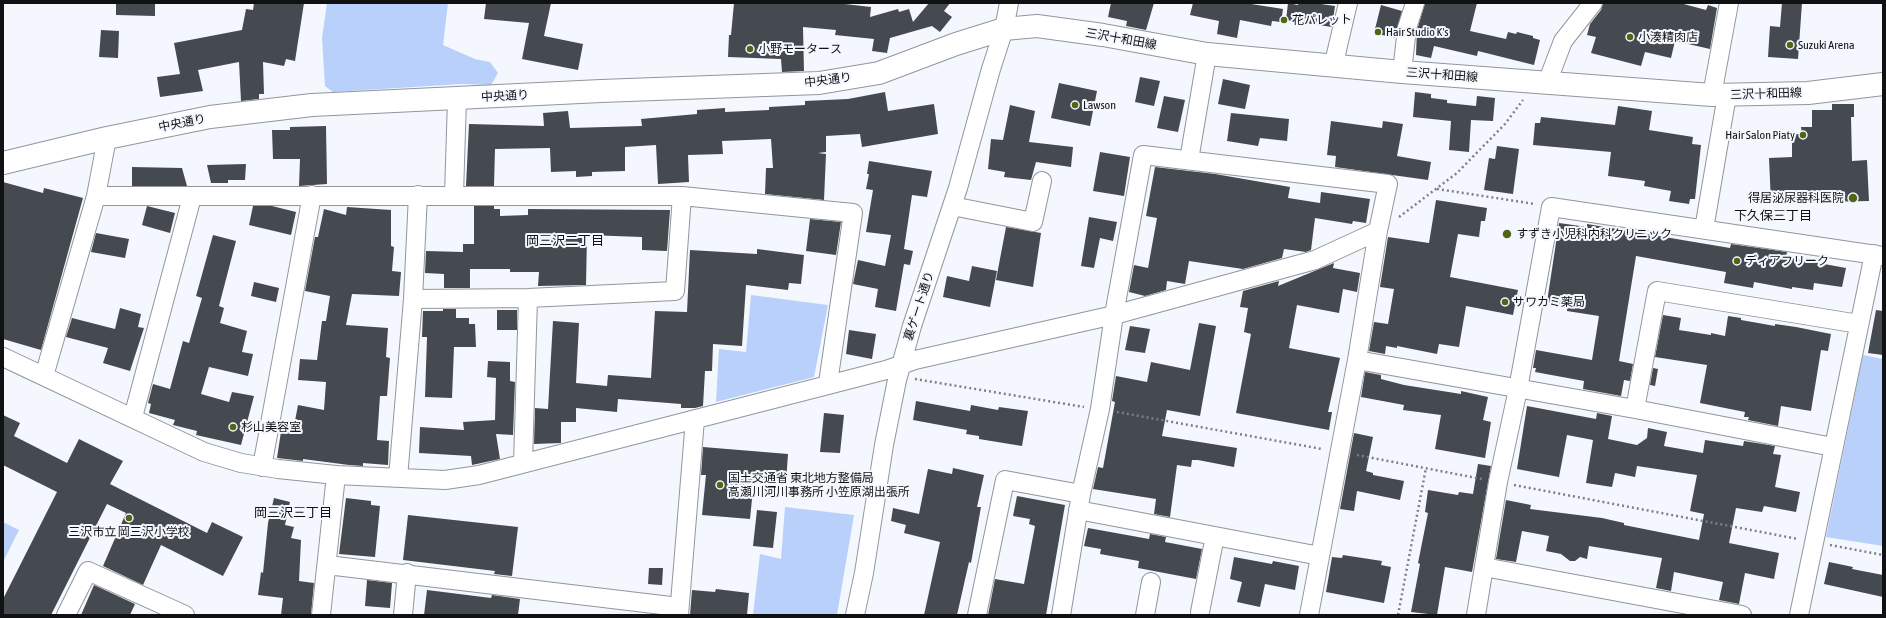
<!DOCTYPE html>
<html>
<head>
<meta charset="utf-8">
<style>
	body { margin:0 }
	#map { position:relative; width:1886px; height:618px; overflow:hidden; background:#f4f8fe; font-family:"Asap Condensed",sans-serif }
	canvas { display:block }
	.frame { position:absolute; inset:0; border:4px solid #0f1113; pointer-events:none }
</style>
</head>
<body>
<div id="map">
<canvas width="1886" height="618"></canvas>
<div class="frame"></div>
</div>
<script>
const context = document.querySelector('canvas').getContext('2d');
context.lineJoin = 'round';
function fillPath(path, color) { context.fillStyle = color; context.fill(path, 'evenodd'); }
const shape = rows => new Path2D(rows.map(r => 'M' + r).join(''));
function stroke(path, color, width, dash) { context.strokeStyle = color; context.lineWidth = width; context.lineCap = dash ? 'butt' : 'round'; context.setLineDash(dash || []); context.stroke(path); }
function label(font, color, halo, rows, align = 'center') {
  context.font = font + ' "Asap Condensed","Noto Sans JP",sans-serif'; context.lineWidth = 4; context.setLineDash([]); context.textBaseline = 'middle'; context.strokeStyle = halo; context.fillStyle = color; for (const [text, x, y, turn = 0] of rows) {
    context.save(); context.translate(x, y); context.rotate((+turn || 0) * Math.PI / 180); context.textAlign = isNaN(turn) ? turn : align; if (halo) context.strokeText(text, 0, 0); context.fillText(text, 0, 0); context.restore();
  }
}
fillPath(shape([
	[327,3,448,3,443,45,475,59,490,62,498,73,491,85,462,84,333,92,325,86,322,38],
	[751,295,828,305,814,377,716,402,719,349,746,352],
	[1863,355,1883,359,1883,546,1826,537],
	[785,507,854,515,837,615,753,615,760,554,781,559],
	[3,522,19,530,3,562]
]), '#b9d0fb');
fillPath(shape([
	[116,3,155,3,155,16,116,15],
	[254,3,304,3,295,61,286,59,284,66,263,62,264,94,259,94,259,99,241,101,239,62,198,70,203,91,160,97,157,77,180,74,174,43,242,30,246,9,253,10],
	[486,3,551,3,544,36,583,44,578,70,522,59,529,23,484,19],
	[734,3,836,3,871,7,870,17,898,9,899,12,909,9,913,22,929,3,950,3,944,11,952,17,940,32,932,26,890,38,887,53,872,51,874,39,835,35,836,30,803,27,804,71,782,72,781,59,728,57,729,35,731,35],
	[1111,3,1154,3,1146,30,1126,26,1127,21,1108,17],
	[1193,3,1245,3,1283,9,1281,22,1272,21,1271,26,1240,20,1237,38,1217,34,1219,21,1190,15],
	[1288,3,1298,5,1298,3,1314,3,1335,6,1332,27,1286,20],
	[1425,3,1477,3,1470,31,1506,39,1508,32,1516,34,1517,32,1533,36,1533,38,1540,40,1534,65,1478,51,1477,56,1434,46,1431,58,1416,55,1417,30],
	[1603,3,1680,3,1706,10,1708,5,1717,8,1710,49,1675,41,1671,58,1645,52,1641,66,1591,53,1596,37,1587,35,1590,24,1601,10],
	[1782,3,1802,3,1798,59,1768,57,1770,26,1780,27],
	[1381,5,1402,11,1395,38,1374,33],
	[101,30,119,31,118,58,99,57],
	[1140,77,1160,81,1154,106,1135,102],
	[1223,79,1250,85,1245,109,1218,104],
	[1059,83,1097,91,1090,126,1051,118],
	[885,92,888,111,934,104,938,134,862,147,860,134,826,136,826,152,818,153,826,154,824,200,765,194,766,168,773,168,771,139,722,141,723,154,688,155,689,182,658,184,656,145,625,147,625,171,592,172,592,176,576,177,576,171,551,172,550,148,495,149,494,186,466,186,469,124,544,126,543,113,568,111,570,128,642,126,641,119,697,114,697,110,725,108,725,112,769,110,769,107,805,105,805,101,848,99],
	[1415,92,1431,94,1431,98,1447,100,1447,103,1476,106,1477,96,1495,98,1493,121,1471,120,1469,152,1449,150,1451,121,1413,117],
	[1164,96,1185,100,1178,132,1157,128],
	[1832,104,1854,104,1854,117,1851,117,1852,161,1867,160,1869,201,1771,203,1769,158,1792,157,1792,134,1802,134,1801,127,1812,127,1812,110,1832,110],
	[1010,105,1035,111,1029,142,1073,147,1071,167,1036,162,1031,180,1004,177,1005,172,988,169,991,139,1003,140],
	[1618,106,1652,111,1649,130,1693,137,1692,144,1701,145,1695,199,1690,199,1689,204,1669,201,1671,191,1644,186,1645,181,1608,176,1611,152,1533,145,1535,123,1540,123,1541,117,1615,125],
	[1231,113,1289,119,1287,141,1260,138,1258,146,1227,141],
	[1331,121,1382,128,1383,121,1403,124,1397,156,1431,162,1428,180,1335,167,1336,156,1327,155],
	[326,126,327,184,299,186,300,159,273,159,272,130,290,130,290,127],
	[1497,146,1519,149,1513,194,1484,190,1489,158,1495,159],
	[1100,152,1130,157,1124,196,1093,191],
	[869,161,932,171,927,197,912,195,904,249,913,251,910,265,904,264,896,311,875,307,878,289,853,284,858,260,885,266,891,235,866,232,873,190,866,189,869,174,867,174],
	[246,164,245,180,228,180,228,183,211,183,207,165],
	[132,167,182,168,187,186,132,186],
	[1155,167,1215,174,1290,187,1288,198,1320,203,1321,192,1370,199,1366,223,1353,221,1352,224,1315,218,1311,250,1306,252,1284,249,1282,258,1243,269,1189,261,1185,284,1167,281,1166,290,1145,296,1129,292,1134,265,1148,268,1157,218,1146,216],
	[3,182,43,193,44,188,83,198,41,350,3,339],
	[1436,200,1487,208,1485,221,1481,221,1479,237,1458,234,1450,277,1518,290,1513,315,1466,306,1459,347,1439,344,1437,354,1397,346,1397,348,1386,346,1385,354,1369,351,1374,322,1388,324,1394,289,1380,287,1388,237,1429,243],
	[147,206,175,213,170,233,142,225],
	[253,206,272,206,296,212,291,235,249,225],
	[474,206,494,206,494,209,500,209,500,216,528,215,528,209,670,210,667,251,642,250,642,237,587,235,586,285,538,286,539,272,510,272,510,269,470,269,470,288,444,288,444,274,425,273,426,251,463,252,463,244,474,244],
	[347,207,391,210,391,246,394,247,392,271,401,272,399,296,352,294,346,325,388,328,386,357,390,358,387,396,380,396,377,440,389,441,388,465,363,463,363,466,349,465,303,459,303,461,277,458,282,425,294,426,298,405,324,410,326,382,298,380,300,359,317,360,322,321,326,321,330,296,305,291,315,237,318,237,324,209,346,215],
	[1089,217,1117,222,1113,241,1100,238,1094,268,1081,266],
	[810,219,841,222,836,255,806,251],
	[1559,223,1587,227,1587,224,1730,248,1731,244,1787,252,1786,257,1846,268,1842,287,1814,283,1813,290,1792,287,1792,289,1754,282,1753,288,1724,283,1726,272,1636,256,1619,361,1633,364,1630,381,1624,380,1621,396,1583,389,1584,381,1535,372,1536,368,1533,368,1536,350,1592,360,1599,316,1567,311,1567,306,1547,302],
	[1006,227,1041,233,1033,287,996,280],
	[96,233,129,239,125,258,91,252],
	[213,235,236,241,219,306,224,308,220,323,247,331,242,352,253,354,248,376,209,367,201,394,229,402,232,392,254,396,241,445,196,435,197,431,173,425,175,420,149,413,151,404,148,403,153,384,170,389,183,341,189,343,202,298,196,296],
	[757,249,804,255,801,284,789,283,788,290,746,285,742,346,713,344,712,371,705,371,703,406,695,408,681,408,681,404,618,399,617,412,576,408,576,422,561,422,561,443,534,444,535,408,548,409,553,321,579,323,576,383,607,386,608,375,651,378,655,311,687,312,690,250,757,254],
	[1334,263,1333,268,1360,273,1357,292,1343,289,1339,313,1297,305,1289,348,1340,358,1328,412,1332,412,1329,430,1236,413,1251,334,1244,332,1248,308,1240,307,1243,291,1279,281,1278,286],
	[972,266,997,271,990,307,943,297,947,276,969,281],
	[254,282,279,288,276,302,251,296],
	[120,308,141,314,138,327,144,328,130,371,103,363,108,348,66,337,72,318,115,329],
	[443,309,456,309,456,318,469,318,469,324,475,324,476,347,454,347,452,398,425,397,427,337,422,337,423,311,443,311],
	[497,310,517,310,517,330,497,330],
	[1876,310,1883,311,1883,355,1868,353],
	[1663,315,1681,318,1679,330,1711,335,1711,333,1725,336,1728,316,1741,318,1741,320,1775,326,1775,324,1796,327,1831,334,1828,351,1821,350,1811,411,1781,406,1778,426,1748,420,1749,417,1744,417,1745,412,1700,403,1707,365,1655,357],
	[1199,323,1216,326,1200,416,1167,410,1162,436,1237,448,1234,467,1198,460,1192,460,1191,467,1177,465,1170,517,1154,514,1156,499,1093,489,1098,467,1103,468,1115,402,1112,401,1116,376,1147,382,1151,362,1190,370],
	[1130,326,1150,329,1145,353,1125,350],
	[849,330,876,334,872,359,846,354],
	[488,361,510,362,510,381,515,382,513,435,496,434,500,459,472,465,471,456,419,453,420,427,464,430,463,422,495,420,496,378,487,377],
	[1653,368,1658,369,1655,386,1650,385],
	[1365,372,1381,375,1381,379,1404,385,1461,394,1461,391,1488,397,1483,420,1491,422,1485,458,1435,449,1441,415,1403,410,1404,405,1361,397],
	[916,401,970,411,971,405,998,410,999,407,1028,411,1022,446,979,439,979,436,966,434,967,430,913,420],
	[1527,406,1596,419,1597,413,1612,416,1608,439,1637,445,1647,438,1648,428,1667,432,1664,446,1703,453,1705,440,1743,446,1744,441,1775,446,1773,454,1781,455,1775,487,1800,492,1796,512,1764,506,1762,512,1736,508,1729,543,1779,553,1774,579,1745,573,1739,604,1719,600,1723,582,1674,572,1671,591,1656,588,1662,558,1589,546,1587,559,1580,557,1575,561,1570,561,1561,554,1546,551,1549,536,1522,531,1516,562,1496,559,1506,500,1531,505,1530,509,1602,518,1624,523,1624,525,1699,540,1704,514,1690,511,1697,475,1637,466,1635,477,1615,473,1612,487,1586,483,1593,440,1567,435,1559,477,1517,469],
	[824,413,844,415,840,453,820,452],
	[3,415,20,423,14,436,67,463,79,439,123,461,110,484,207,533,212,522,243,537,223,576,161,545,143,585,103,566,126,513,107,504,51,615,3,615,3,599,57,492,3,465],
	[1354,433,1373,437,1366,471,1373,473,1373,475,1404,481,1400,500,1357,491,1354,511,1340,509],
	[703,447,788,454,786,482,754,479,750,519,702,515,706,475,701,475],
	[1478,464,1491,466,1472,572,1445,567,1437,615,1411,612,1420,564,1418,563,1428,513,1425,512,1428,490,1458,495,1459,492,1473,494],
	[953,468,984,475,977,507,981,507,971,563,969,562,957,615,924,615,940,542,904,533,906,525,891,521,893,508,919,514,928,469,952,474],
	[1017,496,1065,505,1046,615,988,615,995,579,1024,584,1035,526,1029,524,1030,519,1013,516],
	[274,498,290,502,285,525,294,527,291,538,301,540,299,581,314,583,311,615,281,615,283,598,258,595,261,572,263,573,268,523],
	[346,498,371,501,371,505,380,506,375,557,339,554],
	[757,510,777,512,773,548,753,546],
	[408,515,518,527,512,576,494,574,495,571,403,560],
	[1088,528,1149,539,1150,534,1166,537,1165,542,1202,549,1196,579,1138,568,1139,561,1100,554,1101,549,1084,546],
	[1343,555,1382,561,1381,565,1391,567,1384,603,1326,592,1332,557,1342,558],
	[1234,557,1272,564,1273,561,1299,566,1295,590,1265,584,1260,607,1237,602,1242,582,1230,579],
	[1829,562,1853,567,1852,569,1883,575,1883,597,1824,584],
	[649,568,663,568,662,585,648,584],
	[367,580,392,583,390,608,365,606],
	[94,585,135,604,130,615,81,615],
	[716,589,749,593,747,615,690,615,692,590,715,592],
	[427,590,491,598,492,595,520,599,518,615,424,615]
]), '#454950');
const minor = shape([
	[1333,67,1348,3],
	[1402,72,1407,28,1415,3],
	[1547,83,1563,41,1593,3],
	[1712,95,1729,3],
	[1189,160,1207,54],
	[454,195,457,99],
	[96,196,682,196,853,213,828,383],
	[952,206,1033,222,1042,181],
	[1704,229,1727,95],
	[413,299,528,298,675,291,682,196],
	[3,357,204,452,241,463,278,469,336,475,445,480,479,475,886,370,915,360,1114,315,1315,260,1378,231],
	[1357,360,1635,409,1833,447],
	[44,376,96,196,107,138],
	[1635,409,1657,291,1859,324],
	[133,417,192,197],
	[523,463,528,298],
	[262,467,312,195],
	[398,478,413,299,418,195],
	[1078,510,1320,556],
	[327,565,679,607],
	[1484,567,1742,615],
	[1200,612,1215,536],
	[66,615,88,571,185,615],
	[321,615,336,475],
	[403,615,407,573],
	[679,615,695,419],
	[855,615,864,573,884,445,897,380,912,326,958,188,991,69,1004,29,1009,3],
	[977,615,1005,480,1081,494],
	[1061,615,1081,494,1100,409,1114,315,1143,155,1388,184,1378,231,1357,360,1309,615],
	[1145,615,1151,582],
	[1476,615,1498,482,1518,389,1551,207,1883,256],
	[1799,615,1874,254]
]);
const major = shape([
	[3,163,107,138,210,117,312,105,601,91,819,83,879,73,956,44,1004,29,1037,26,1103,35,1207,54,1402,72,1712,95,1808,93,1883,84]
]);
stroke(minor, '#91959d', 20);
stroke(major, '#91959d', 24);
stroke(shape([
	[1437,189,1535,204],
	[1399,217,1457,173,1505,124,1523,100],
	[915,379,1084,407],
	[1117,412,1322,449],
	[1357,455,1482,479],
	[1514,485,1798,539],
	[1830,545,1883,555],
	[1398,615,1426,468]
]), '#7d8084', 2.5, [2, 3]);
stroke(minor, '#fff', 18);
stroke(major, '#fff', 22);
for (const [x, y, r, color] of [
	[1284,20,4,"#4e6616"],
	[1378,32,4,"#4e6616"],
	[1630,37,4,"#4e6616"],
	[1790,45,4,"#4e6616"],
	[750,49,4,"#4e6616"],
	[1075,105,4,"#4e6616"],
	[1803,135,4,"#4e6616"],
	[1853,198,5,"#4e6616"],
	[1507,234,5,"#4e6616"],
	[1737,261,4,"#4e6616"],
	[1505,302,4,"#4e6616"],
	[233,427,4,"#4e6616"],
	[720,485,4,"#4e6616"],
	[129,518,4,"#4e6616"]
]) { const dot = new Path2D(); dot.arc(x, y, r, 0, 2 * Math.PI); context.fillStyle = color; context.fill(dot); stroke(dot, '#f4f8fe', 1.5); }
label('12px', '#0f1113', '#f4f8fe', [
	["花パレット",1292,20],
	["Hair Studio K's",1386,32],
	["小湊精肉店",1638,37],
	["Suzuki Arena",1798,45],
	["小野モータース",758,49],
	["Lawson",1083,105],
	["Hair Salon Piaty",1795,135,"right"],
	["得居泌尿器科医院",1844,198,"right"],
	["すずき小児科内科クリニック",1516,234],
	["ディアフリーク",1745,261],
	["サワカミ薬局",1513,302],
	["杉山美容室",241,427],
	["国土交通省 東北地方整備局",728,478],
	["高瀬川河川事務所 小笠原湖出張所",728,492],
	["三沢市立 岡三沢小学校",129,532,"center"]
], 'left');
label('12px', '#0f1113', '#f4f8fe', [
	["三沢十和田線",1121,39,10],
	["三沢十和田線",1442,75,4],
	["中央通り",828,80,-7],
	["三沢十和田線",1766,94,-2],
	["中央通り",505,96,-3],
	["中央通り",182,123,-11],
	["裏ゲート通り",919,306,-72]
]);
label('13px', '#0f1113', '#f4f8fe', [
	["下久保三丁目",1773,216],
	["岡三沢二丁目",565,241],
	["岡三沢三丁目",293,513]
]);
</script>
</body>
</html>
